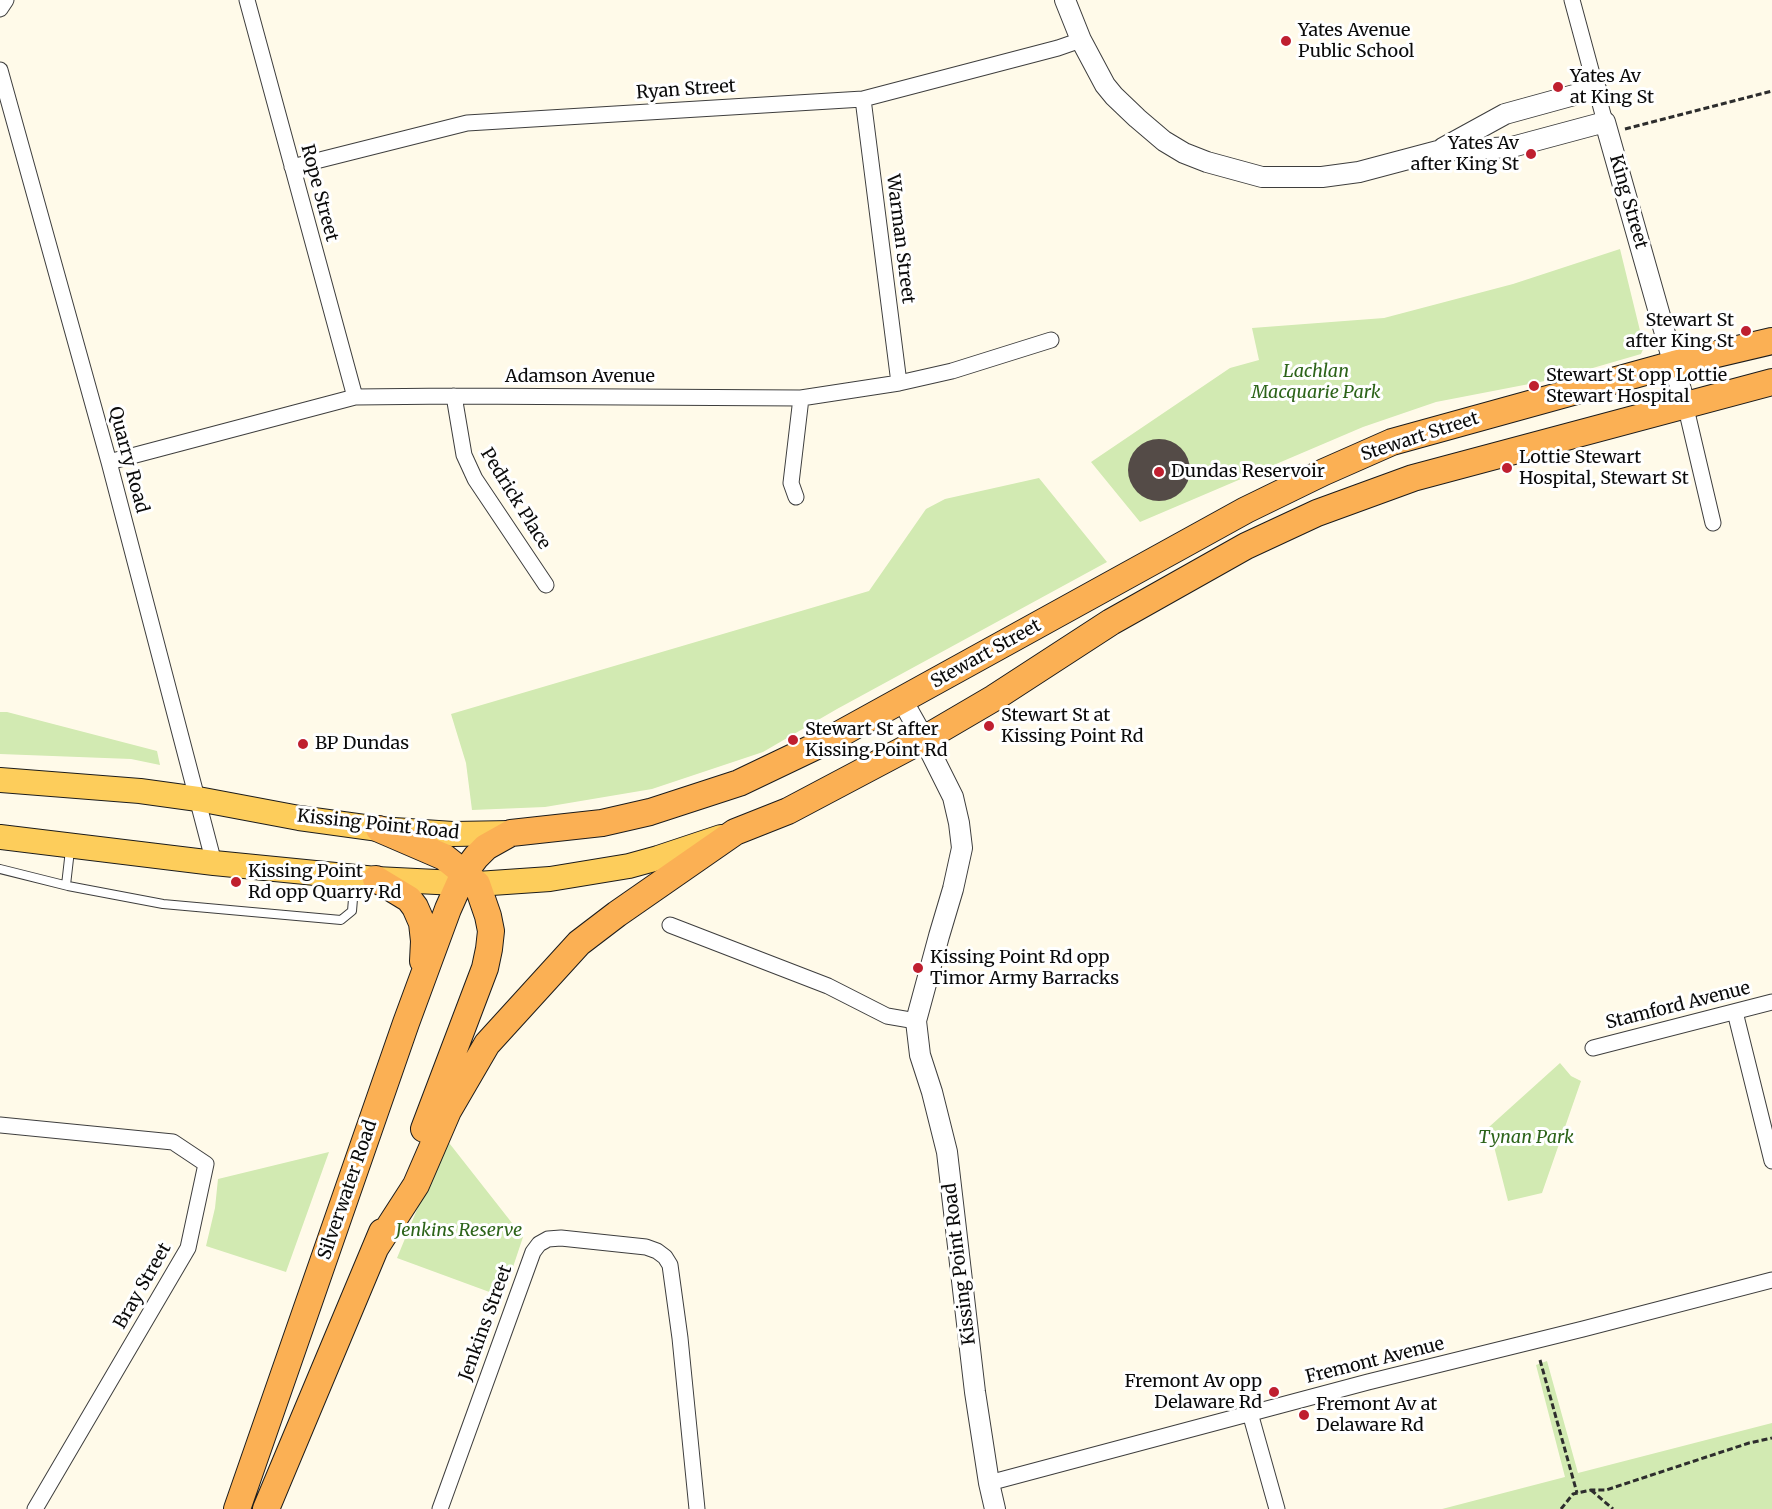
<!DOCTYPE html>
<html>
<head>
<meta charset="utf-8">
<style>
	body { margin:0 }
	canvas { display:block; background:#fffae9 }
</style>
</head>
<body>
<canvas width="1772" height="1509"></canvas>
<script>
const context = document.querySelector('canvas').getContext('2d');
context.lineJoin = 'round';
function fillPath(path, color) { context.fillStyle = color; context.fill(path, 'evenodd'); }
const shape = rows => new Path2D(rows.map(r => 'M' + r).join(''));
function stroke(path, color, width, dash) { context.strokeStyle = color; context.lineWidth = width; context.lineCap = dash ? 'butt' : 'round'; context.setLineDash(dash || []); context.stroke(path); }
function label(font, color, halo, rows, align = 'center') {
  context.font = font + ' Merriweather,serif'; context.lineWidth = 6; context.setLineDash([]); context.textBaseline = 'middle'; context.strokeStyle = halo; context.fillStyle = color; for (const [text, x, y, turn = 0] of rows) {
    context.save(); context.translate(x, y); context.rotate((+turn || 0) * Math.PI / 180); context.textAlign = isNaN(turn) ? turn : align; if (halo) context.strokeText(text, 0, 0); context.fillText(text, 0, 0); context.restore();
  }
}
fillPath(shape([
	[1620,249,1644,347,1641,354,1555,379,1436,402,1363,427,1140,522,1091,462,1230,368,1259,360,1252,328,1384,318,1513,284],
	[1039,478,1107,562,837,709,763,752,652,789,545,807,472,810,466,763,451,714,869,591,926,509,945,499],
	[0,712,7,712,157,751,160,765,131,759,0,754],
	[1560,1063,1571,1076,1581,1081,1542,1193,1508,1201,1489,1127],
	[446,1139,523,1237,503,1297,397,1258],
	[329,1152,286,1272,206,1246,215,1208,218,1179],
	[1547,1361,1578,1473,1772,1423,1772,1509,1442,1509,1565,1477,1536,1365]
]), '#d2eab2');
fillPath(shape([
	'1128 470a31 31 0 1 1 62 0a31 31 0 1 1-62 0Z'
]), '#544b47');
const service = shape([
	[0,869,68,886,163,904,341,920,352,911,353,899,346,886,342,883],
	[66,885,70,850]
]);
const minor = shape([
	[247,0,355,397],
	[1572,0,1605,122],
	[0,9,6,0],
	[0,70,109,462,214,863],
	[863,99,899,383],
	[292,167,467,123,863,99,1058,48,1081,40],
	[454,396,464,455,475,479,546,585],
	[1685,404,1713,523],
	[109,462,355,397,454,396,801,398,899,383,952,371,1051,340],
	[796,497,791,483,801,398],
	[670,925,828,986,887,1016,916,1021],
	[1735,1012,1772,1161],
	[1593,1048,1772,1002],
	[0,1125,173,1142,206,1164,188,1248,35,1509],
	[1250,1413,1277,1509],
	[989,1483,1368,1382,1583,1329,1772,1280],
	[440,1509,533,1252,539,1244,548,1239,561,1238,646,1247,657,1251,665,1257,670,1265,680,1338,697,1509]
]);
const tertiary = shape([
	[1065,0,1081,40,1105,85,1114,96,1137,118,1164,141,1184,153,1207,162,1262,177,1322,177,1359,172,1438,151,1512,147,1605,122,1685,404],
	[1443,148,1505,114,1596,89],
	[902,700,924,739,953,797,959,823,962,848,953,889,939,936,916,1021,920,1055,932,1092,947,1152,975,1392,989,1483,995,1509]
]);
const primary = shape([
	[0,780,140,791,198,799,299,818,379,829,453,834,511,833],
	[0,837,214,863,376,879,477,884,550,879,629,866,658,858,721,837]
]);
const trunk = shape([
	[379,829,444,857,464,873,477,884,488,916,491,931,489,949,485,968,424,1129],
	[376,879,409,899,415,907,422,923,424,941,423,961],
	[376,1247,416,1185,448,1111,487,1044,579,943,617,914,735,832,788,811,924,739,994,698,1111,622,1246,546,1317,513,1413,478,1772,382],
	[237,1509,406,1023,448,909,464,873,476,857,486,847,511,833,602,823,650,812,739,783,829,740,1246,510,1324,472,1392,442,1674,364,1772,341],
	[266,1509,382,1232]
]);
stroke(service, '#3e3e3e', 10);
stroke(minor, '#3e3e3e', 17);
stroke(tertiary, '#3e3e3e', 22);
stroke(primary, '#1c1c1c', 26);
stroke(trunk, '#1c1c1c', 28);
stroke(shape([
	[1625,129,1772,91],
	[1540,1360,1577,1493],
	[1591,1490,1613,1509],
	[1561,1509,1573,1494,1591,1490,1606,1490,1749,1443,1772,1438]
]), '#2d2d2d', 3, [6, 3]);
stroke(service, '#fff', 8);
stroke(minor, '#fff', 15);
stroke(tertiary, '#fff', 20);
stroke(primary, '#fdcd5b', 24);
stroke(trunk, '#fbb054', 26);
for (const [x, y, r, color] of [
	[1286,41,6,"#bf1f2f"],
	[1558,87,6,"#bf1f2f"],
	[1531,154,6,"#bf1f2f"],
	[1746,331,6,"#bf1f2f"],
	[1534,386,6,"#bf1f2f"],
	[1507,468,6,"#bf1f2f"],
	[1159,472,6,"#bf1f2f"],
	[989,726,6,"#bf1f2f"],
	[793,740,6,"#bf1f2f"],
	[303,744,6,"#bf1f2f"],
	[236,882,6,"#bf1f2f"],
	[918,968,6,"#bf1f2f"],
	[1274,1392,6,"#bf1f2f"],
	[1304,1415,6,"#bf1f2f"]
]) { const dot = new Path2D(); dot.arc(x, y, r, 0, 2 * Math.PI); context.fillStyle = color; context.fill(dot); stroke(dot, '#fff', 2); }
label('18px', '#0b0b0b', '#fff', [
	["Yates Avenue",1298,31],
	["Public School",1298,52],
	["Yates Av",1570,77],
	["at King St",1570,98],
	["Yates Av",1519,144,"right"],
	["after King St",1519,165,"right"],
	["Stewart St",1734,321,"right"],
	["after King St",1734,342,"right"],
	["Stewart St opp Lottie",1546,376],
	["Stewart Hospital",1546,397],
	["Lottie Stewart",1519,458],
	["Hospital, Stewart St",1519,479],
	["Dundas Reservoir",1171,472],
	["Stewart St at",1001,716],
	["Kissing Point Rd",1001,737],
	["Stewart St after",805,730],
	["Kissing Point Rd",805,751],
	["BP Dundas",315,744],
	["Kissing Point",248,872],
	["Rd opp Quarry Rd",248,893],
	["Kissing Point Rd opp",930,958],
	["Timor Army Barracks",930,979],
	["Fremont Av opp",1262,1382,"right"],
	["Delaware Rd",1262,1403,"right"],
	["Fremont Av at",1316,1405],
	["Delaware Rd",1316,1426]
], 'left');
label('18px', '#0b0b0b', '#fff', [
	["Ryan Street",686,90,-4],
	["Rope Street",319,193,75],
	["King Street",1628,202,74],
	["Warman Street",900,239,83],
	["Adamson Avenue",580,377],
	["Stewart Street",1420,437,-18],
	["Quarry Road",128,460,75],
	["Pedrick Place",515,499,58],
	["Stewart Street",986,654,-29],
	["Kissing Point Road",378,825,6],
	["Stamford Avenue",1678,1006,-14],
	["Silverwater Road",348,1190,-71],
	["Kissing Point Road",960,1264,-97],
	["Bray Street",143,1286,-60],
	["Jenkins Street",486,1323,-70],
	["Fremont Avenue",1375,1361,-14]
]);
label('italic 18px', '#2d641a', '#fff', [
	["Lachlan",1316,372],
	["Macquarie Park",1316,393],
	["Tynan Park",1526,1138],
	["Jenkins Reserve",459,1231]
]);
</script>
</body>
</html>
